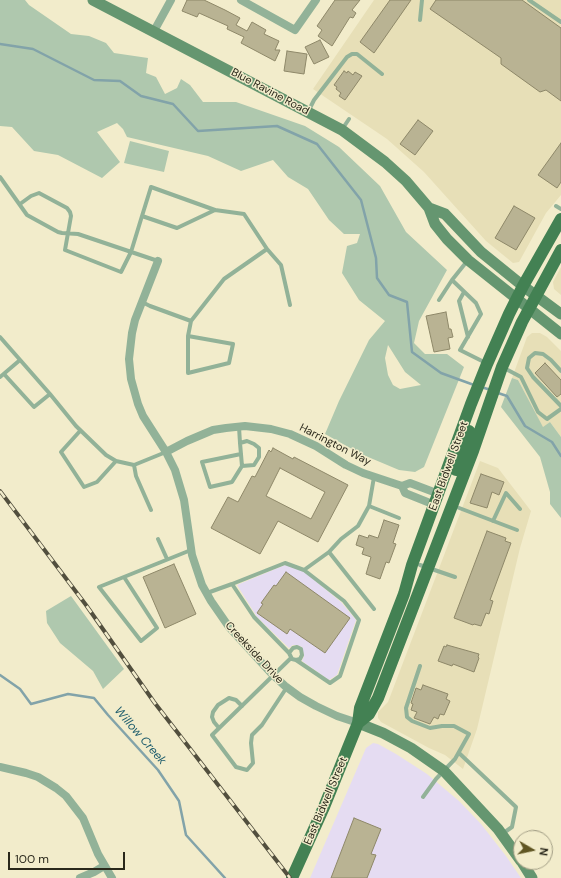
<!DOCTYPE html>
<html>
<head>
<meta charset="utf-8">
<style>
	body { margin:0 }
	#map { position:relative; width:561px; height:878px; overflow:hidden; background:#f2eccb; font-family:"DM Sans",sans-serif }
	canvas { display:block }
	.north { position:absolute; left:513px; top:830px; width:40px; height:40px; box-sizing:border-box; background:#f2eccb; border:1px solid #a29e85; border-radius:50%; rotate:99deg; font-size:11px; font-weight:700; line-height:16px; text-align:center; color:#2a281b }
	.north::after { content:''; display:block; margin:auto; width:14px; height:18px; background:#605623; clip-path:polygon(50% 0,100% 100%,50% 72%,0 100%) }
	.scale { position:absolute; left:8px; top:852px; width:117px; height:18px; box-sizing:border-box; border:2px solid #2a281b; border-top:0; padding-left:5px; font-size:12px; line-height:14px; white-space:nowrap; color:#2a281b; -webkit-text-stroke:3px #f2eccb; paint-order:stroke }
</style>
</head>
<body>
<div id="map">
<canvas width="561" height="878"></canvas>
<div class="north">N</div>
<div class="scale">100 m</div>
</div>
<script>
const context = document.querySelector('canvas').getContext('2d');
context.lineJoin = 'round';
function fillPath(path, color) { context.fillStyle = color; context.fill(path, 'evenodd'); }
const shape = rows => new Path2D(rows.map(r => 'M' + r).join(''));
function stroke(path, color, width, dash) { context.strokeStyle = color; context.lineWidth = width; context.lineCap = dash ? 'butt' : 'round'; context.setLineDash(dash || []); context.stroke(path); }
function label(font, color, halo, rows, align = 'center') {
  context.font = font + ' "DM Sans",sans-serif'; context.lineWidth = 3; context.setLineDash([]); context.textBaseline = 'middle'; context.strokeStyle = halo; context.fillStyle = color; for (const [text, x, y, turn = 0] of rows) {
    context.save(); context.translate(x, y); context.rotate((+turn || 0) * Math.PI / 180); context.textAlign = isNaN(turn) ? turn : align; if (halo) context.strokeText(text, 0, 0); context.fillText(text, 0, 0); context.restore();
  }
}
fillPath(shape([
	[374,0,561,0,561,195,546,213,519,262,513,263,486,241,424,172,387,139,313,89],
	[561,267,561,295,554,289,553,282],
	[532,333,540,333,547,337,561,351,561,437,550,422,543,428,518,380,512,378,527,337],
	[480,461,498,468,531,511,520,548,477,729,463,769,445,755,429,748,381,722,378,718,378,712,388,702]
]), '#e7dfb7');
fillPath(shape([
	[285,565,302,570,341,602,356,620,337,675,329,680,302,661,304,656,302,647,297,645,293,645,289,648,257,617,237,585],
	[373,743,378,744,396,754,427,774,459,801,481,824,506,856,521,878,310,878,366,748]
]), '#e5dcf2');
fillPath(shape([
	[0,0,25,0,29,5,71,34,89,36,106,43,114,53,148,58,146,73,156,77,165,94,177,88,181,79,190,85,203,102,236,102,305,126,339,147,380,186,406,232,447,270,419,321,414,343,425,354,447,354,464,367,424,467,415,472,399,470,361,454,325,434,339,401,369,340,385,321,359,300,342,273,347,246,357,243,360,234,344,234,329,220,308,189,288,177,273,160,241,171,208,156,127,137,123,129,117,123,97,132,120,162,102,178,58,155,34,151,12,127,0,126],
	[388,345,405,372,421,385,400,389,393,385,388,375,385,358],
	[130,141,169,151,164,172,124,163],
	[512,378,518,380,543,427,550,422,561,437,561,518,550,504,550,492,540,457,501,407],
	[71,596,124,669,103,689,93,671,60,643,47,623,46,611]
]), '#afc8ae');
stroke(shape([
	[0,44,33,49,94,80,120,81,141,96,173,104,198,131,277,126,317,144,361,200,376,258,377,278,389,295,407,302,412,352,441,373,474,385],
	[481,387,491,390],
	[498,393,507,396,525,426,552,442,561,456],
	[0,675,20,689,31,704,68,694,94,698,108,715,158,770,179,801,186,835,225,878]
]), '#82a3a9', 2.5);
const building = shape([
	[187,0,204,0,225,10,240,18,236,25,247,31,252,22,266,30,264,34,279,41,275,50,280,50,275,61,241,43,244,37,227,29,228,26,199,13,197,17,182,11,187,0],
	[335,0,360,0,352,10,356,13,353,18,350,17,332,46,318,36,322,30,317,26,335,0],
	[390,0,411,0,374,53,360,42,390,0],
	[436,0,522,0,561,28,561,101,546,90,540,92,501,64,501,58,430,9,436,0],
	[320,40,329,57,314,64,305,47,320,40],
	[287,51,307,54,304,74,284,71,287,51],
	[344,71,347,73,348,71,353,75,355,72,362,76,345,100,339,96,341,93,336,89,337,87,334,85,344,71],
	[418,120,433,131,415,155,400,144,418,120],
	[561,143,561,182,557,188,538,175,561,143],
	[514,206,535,218,516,250,495,238,514,206],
	[446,312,449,329,451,329,453,337,448,338,450,349,434,352,426,316,446,312],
	[545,363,561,380,561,394,557,397,535,373,545,363],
	[273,448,293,459,294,457,348,485,318,542,278,521,260,554,211,528,228,497,238,502,252,476,255,477,269,450,271,452,273,448],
	[280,468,325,492,311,519,266,496,280,468],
	[481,474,504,482,499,495,492,492,487,508,470,503,481,474],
	[384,520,399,525,393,543,396,544,389,563,386,562,380,579,366,574,371,557,362,554,364,548,356,545,359,535,368,538,369,535,378,538,384,520],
	[487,531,506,538,505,541,511,543,490,600,493,601,489,614,486,613,481,626,474,624,473,625,454,618,487,531],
	[174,564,196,614,165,628,143,577,174,564],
	[286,572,350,618,325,653,290,629,287,634,257,613,263,604,261,603,274,585,276,586,286,572],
	[447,645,479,654,478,657,479,658,474,672,453,664,452,666,438,661,444,646,446,647,447,645],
	[423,685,448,694,446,699,450,701,444,715,440,714,438,719,434,717,430,724,414,718,417,712,411,710,413,704,411,703,416,688,421,690,423,685],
	[354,818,381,829,371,854,376,855,367,878,331,878,354,818]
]);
fillPath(building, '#b9b393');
stroke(building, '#8e8869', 1);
stroke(shape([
	[529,0,561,22],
	[420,20,422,0],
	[308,112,314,100,347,57,352,54,357,54,382,74],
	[343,128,349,119],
	[0,177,27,215,58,232,62,233,78,234,158,261],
	[151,187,215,210,177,228,142,216,151,187],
	[20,204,31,196,39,193,67,208,70,212,71,216,65,250,121,272,131,252,142,216],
	[556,206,561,209],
	[215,210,244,214,267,249,281,265,290,305],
	[468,260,452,280,476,303,481,314,460,350,486,363],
	[464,292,459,301,468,337],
	[439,300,452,280],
	[142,302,150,306,191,321,188,336,188,373,229,363,233,344,188,336],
	[191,321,224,279,267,249],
	[0,337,50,394,76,426,106,455,116,461,134,465,166,452],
	[504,368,521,377,538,412,547,419,561,409],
	[561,371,551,360,543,354,535,353,529,358,527,368,533,377,561,406],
	[4,374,34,407,50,394],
	[0,377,20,360],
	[239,427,240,443,242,466,254,465,259,457,259,448,254,444,247,441,240,443],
	[80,431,61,452,84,487,97,482,116,461],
	[241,454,202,462,210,487,232,482,242,466],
	[134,465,136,476,151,510],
	[369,506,374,477],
	[454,506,517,530],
	[493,521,506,493,520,509],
	[158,539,167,559],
	[329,552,341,539,358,526,369,506,399,518],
	[420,565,455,577],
	[304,570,329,552,374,609],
	[124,577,157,628,141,641,99,587,191,550],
	[207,593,232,584,285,563,304,570,344,601,359,620,340,676,330,683,296,660,292,659,289,653,254,617,232,584],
	[289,653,293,648,297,647,301,649,302,655,300,659,296,660],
	[420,666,406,708,407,717,412,721,430,728,442,726,454,726,469,734,455,759,436,779,423,797],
	[287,687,262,725,252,735,251,743,253,763,247,770,236,767,212,735,291,658],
	[219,728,214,722,212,717,213,712,218,705,229,698,236,700,242,706],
	[459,753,516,807,512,827,502,834]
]), '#92b298', 4);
stroke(shape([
	[241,0,295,30,316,0],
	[154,31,171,0],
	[158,261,135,320,132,333,129,359,131,379,138,404,143,416,166,452,175,470,184,500,192,555,202,585,211,601,229,627,271,673,285,686,300,697,316,706,337,716,358,723],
	[166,452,187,441,213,430,226,428,245,426,271,429,290,434,316,446,346,465,363,473,402,486,410,483,439,494],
	[402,486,405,493,435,505],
	[0,767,26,773,38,777,56,788,66,796,83,818,98,854,112,878],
	[80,878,94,872,104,866]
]), '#92b298', 8);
stroke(shape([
	[93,0,342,130,385,162,406,181,429,208,435,224,447,239,468,260,561,334],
	[429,208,445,214,481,252,523,286,561,314],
	[358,723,383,733,411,748,444,771,498,829,521,861],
	[522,862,532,878]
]), '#659670', 11);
stroke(shape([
	[456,470,468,439,469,431],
	[358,723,369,714,378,698,473,451,502,367,522,322,561,250],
	[292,878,324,807,358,723,360,708,404,594,412,565,471,404,487,364,509,314,523,286,561,219]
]), '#438153', 12);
const rail = shape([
	[0,491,86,605,154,702,290,878]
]);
stroke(rail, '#524f3e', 4);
stroke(rail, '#f2eccb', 2.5, [8]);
label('11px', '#2a281b', '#f2eccb', [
	["Blue Ravine Road",270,92,28],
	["Harrington Way",335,445,27],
	["East Bidwell Street",449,466,-70],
	["Creekside Drive",254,653,47],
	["East Bidwell Street",326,801,-67]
]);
label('italic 12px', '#1e5d6d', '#f2eccb', [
	["Willow Creek",140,736,49]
]);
</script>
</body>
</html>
